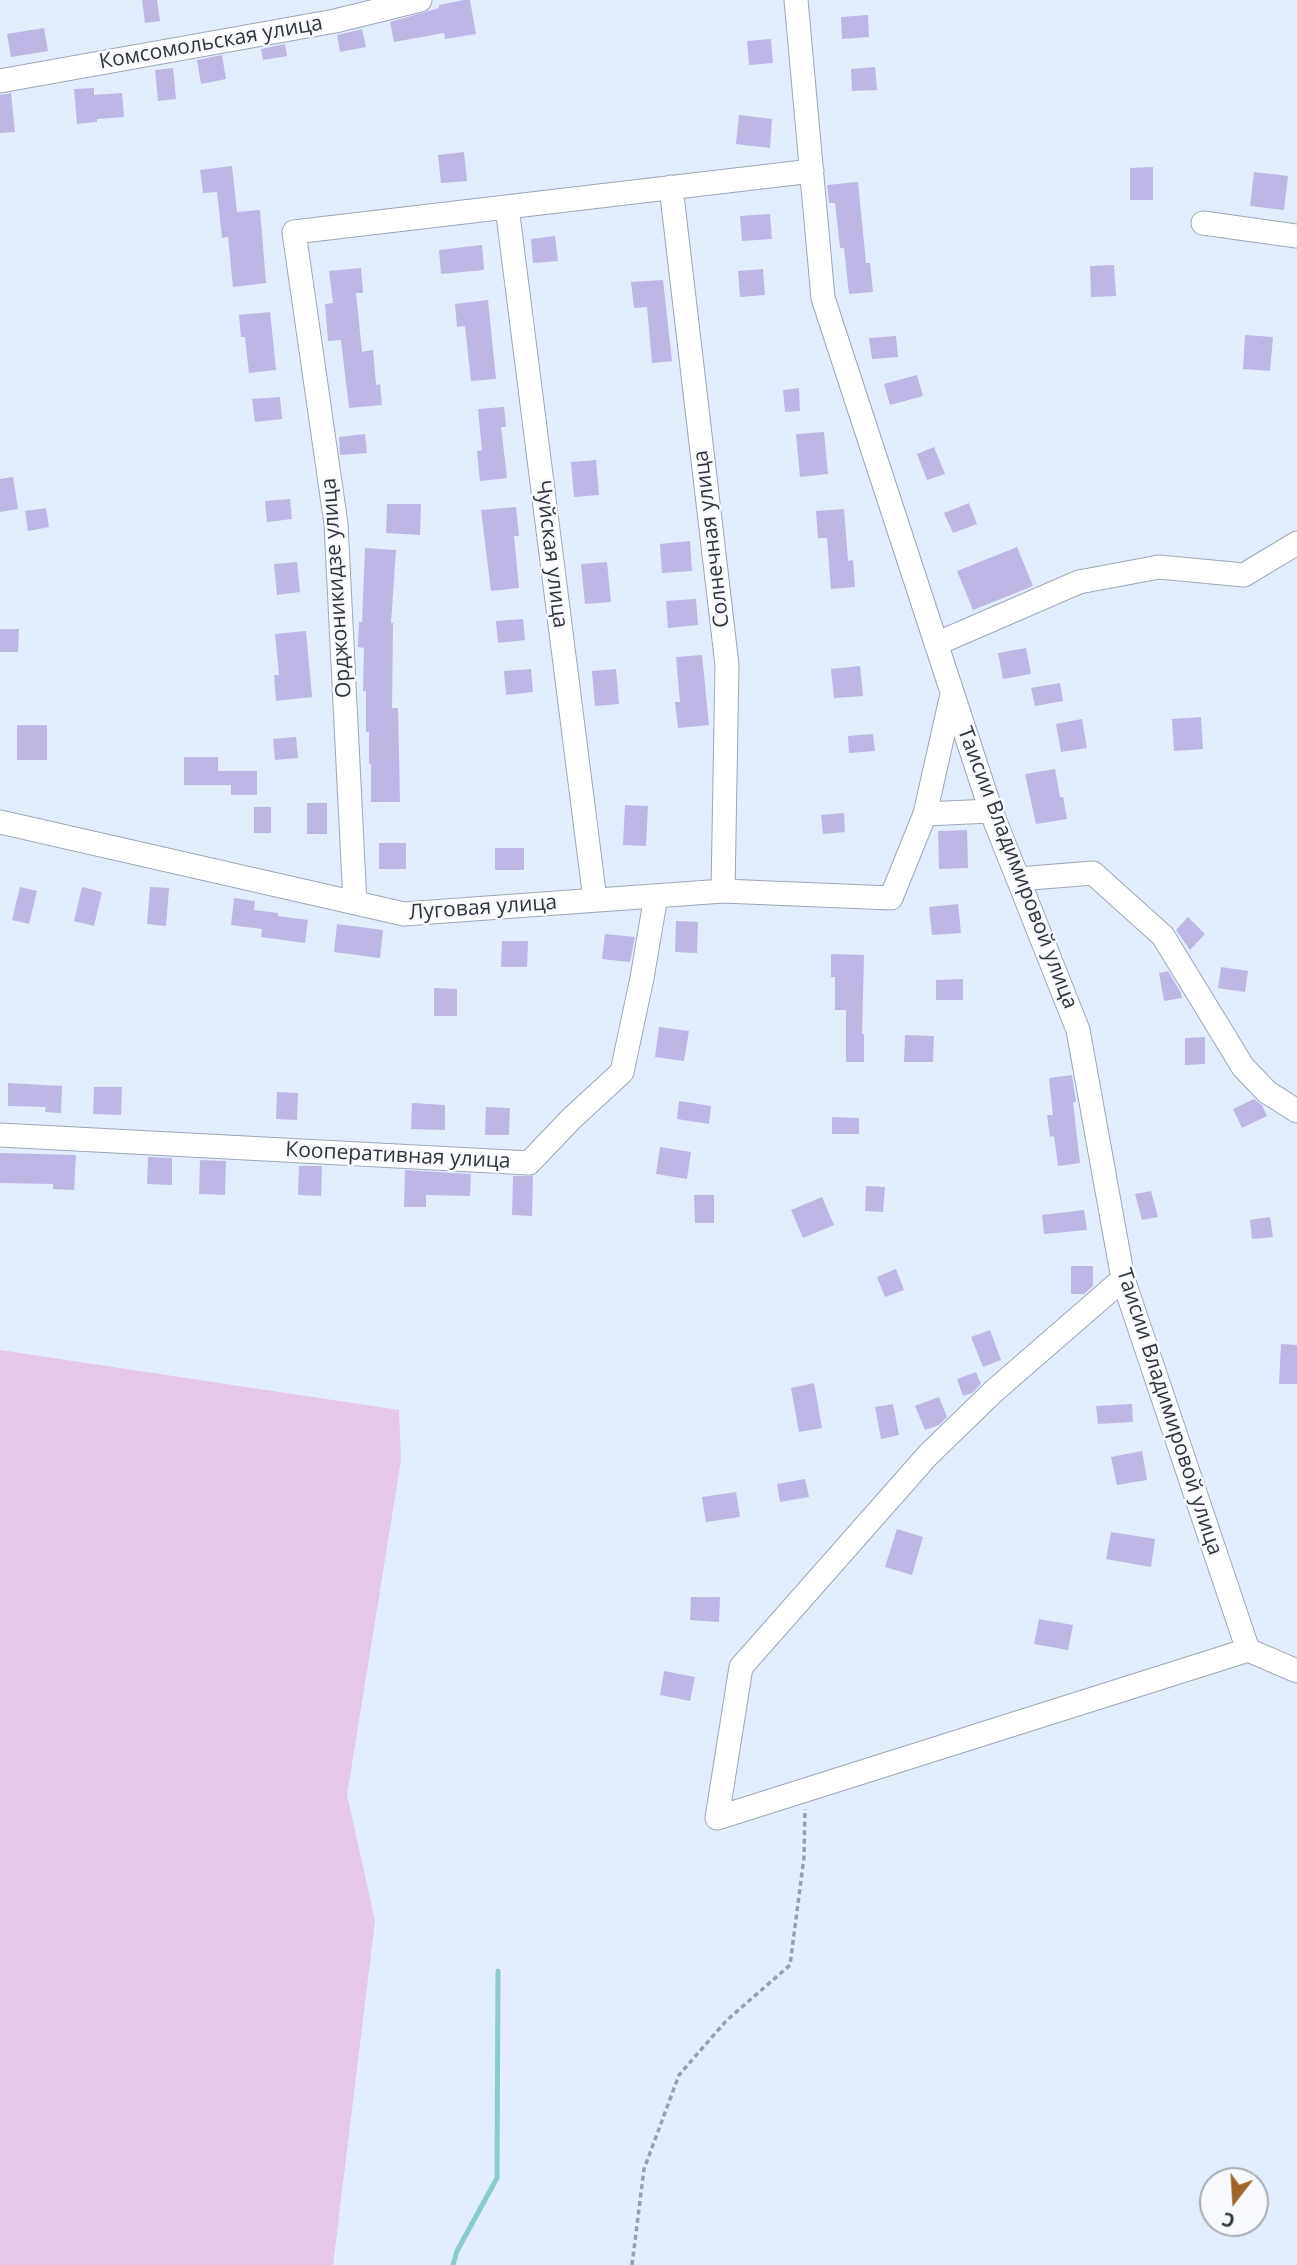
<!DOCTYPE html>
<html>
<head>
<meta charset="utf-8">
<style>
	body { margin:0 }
	#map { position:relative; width:1297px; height:2265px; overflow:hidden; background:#e2edfd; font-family:"Open Sans",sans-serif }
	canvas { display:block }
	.north { position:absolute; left:1199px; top:2167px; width:70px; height:70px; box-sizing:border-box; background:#f7f9fd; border:2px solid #a8abb0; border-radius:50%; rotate:197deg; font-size:19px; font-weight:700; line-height:28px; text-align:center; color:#31353c }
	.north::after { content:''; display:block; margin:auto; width:24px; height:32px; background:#a2642a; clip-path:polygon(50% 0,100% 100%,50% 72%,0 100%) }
</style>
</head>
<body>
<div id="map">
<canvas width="1297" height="2265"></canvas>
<div class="north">С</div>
</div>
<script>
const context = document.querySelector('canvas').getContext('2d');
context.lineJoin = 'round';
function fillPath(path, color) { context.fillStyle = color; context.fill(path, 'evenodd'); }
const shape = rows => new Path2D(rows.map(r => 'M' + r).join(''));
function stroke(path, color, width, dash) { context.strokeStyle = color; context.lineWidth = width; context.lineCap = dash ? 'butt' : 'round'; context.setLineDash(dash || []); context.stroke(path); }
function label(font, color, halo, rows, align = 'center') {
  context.font = font + ' "Open Sans",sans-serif'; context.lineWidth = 5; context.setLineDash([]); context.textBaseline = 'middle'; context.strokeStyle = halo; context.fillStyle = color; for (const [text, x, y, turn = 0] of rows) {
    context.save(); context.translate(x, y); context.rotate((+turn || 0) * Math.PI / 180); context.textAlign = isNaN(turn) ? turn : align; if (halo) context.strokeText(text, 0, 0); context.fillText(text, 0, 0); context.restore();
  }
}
fillPath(shape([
	[0,1350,399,1410,401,1460,347,1795,375,1921,333,2265,0,2265]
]), '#e5c8e8');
stroke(shape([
	[453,2265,457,2251,497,2178,498,1971]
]), '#8acccc', 5);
fillPath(shape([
	[142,0,157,0,160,21,145,23],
	[464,0,470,0,476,34,445,39,444,33,394,42,390,22,439,8,439,5],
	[868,15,869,37,842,39,841,17],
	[44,28,48,51,11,57,7,34],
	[362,29,366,47,340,52,337,35],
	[771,39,773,63,749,65,747,41],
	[285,44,287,56,263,60,261,49],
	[222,55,226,79,201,84,197,60],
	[875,67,877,90,852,91,851,69],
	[173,68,176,99,158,101,155,70],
	[94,88,94,95,122,93,124,117,97,119,97,122,77,124,74,89],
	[11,93,15,132,0,133,0,95],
	[739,115,772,119,770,148,736,144],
	[464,152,467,181,441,183,438,155],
	[232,166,237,212,260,210,266,283,233,287,228,237,222,238,217,192,203,193,200,170],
	[1153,167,1153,200,1130,200,1130,168],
	[1254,172,1288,176,1284,210,1250,206],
	[858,182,866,263,870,263,873,292,849,294,844,248,840,248,835,203,829,203,827,185],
	[770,214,772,239,742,241,740,216],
	[555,236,558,261,533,263,531,239],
	[482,245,484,270,441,274,439,250],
	[1114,265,1116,296,1091,297,1090,266],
	[361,268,363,293,356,293,362,352,373,350,376,385,380,384,382,405,349,408,341,340,328,341,325,304,333,303,329,271],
	[763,269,765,295,740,297,738,271],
	[663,280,672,361,652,363,647,307,634,308,631,282],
	[488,300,496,379,471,381,465,326,457,327,455,304],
	[270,312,276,370,249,373,245,337,241,337,239,315],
	[1245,335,1273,337,1270,371,1243,369],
	[896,336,898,357,872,359,869,338],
	[917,375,923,396,890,405,884,384],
	[799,388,800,411,785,412,783,390],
	[280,397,282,419,255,422,252,399],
	[504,407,506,427,501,427,507,478,480,481,477,451,482,450,478,409],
	[824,432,828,474,800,477,796,434],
	[365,434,367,453,340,455,339,437],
	[934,447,945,474,927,480,917,454],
	[596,460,599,495,574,497,571,462],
	[13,477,18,509,0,512,0,479],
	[290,499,292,519,267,522,265,501],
	[969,503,977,524,953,533,944,513],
	[387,504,421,504,420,535,386,533],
	[516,507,519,536,514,536,519,588,491,591,481,510],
	[46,508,49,527,28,531,25,511],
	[844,509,848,561,853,560,855,587,831,589,827,538,818,538,816,511],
	[690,541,692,571,662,573,660,544],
	[1017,547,1033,586,973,610,957,571],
	[365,548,396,550,391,623,393,623,392,708,398,708,400,802,371,802,371,764,369,764,369,732,366,732,366,691,363,691,364,648,358,647,359,622,362,622],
	[297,562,300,592,277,595,274,564],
	[607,562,611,602,585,604,581,564],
	[696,599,698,625,668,628,666,601],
	[523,619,525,640,498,643,496,621],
	[0,629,19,629,18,652,0,652],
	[306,631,312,697,276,701,274,675,279,675,275,634],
	[1026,648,1031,674,1003,679,998,653],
	[702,655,709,725,678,728,675,702,680,702,676,657],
	[860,666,863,696,834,698,831,669],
	[531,669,533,692,506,695,504,671],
	[616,669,619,704,595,706,592,671],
	[1060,683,1063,701,1035,706,1031,688],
	[1201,717,1203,749,1174,751,1172,719],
	[1082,719,1087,748,1061,752,1056,724],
	[17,725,47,725,47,760,17,760],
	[873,734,875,751,849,753,848,736],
	[296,737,298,758,275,760,273,739],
	[184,757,218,757,218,771,257,771,257,795,231,795,231,785,184,785],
	[1055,769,1060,797,1063,797,1067,819,1036,824,1025,774],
	[307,803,327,803,327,834,307,834],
	[625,805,648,806,646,846,623,845],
	[254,807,271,807,271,833,254,833],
	[844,813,845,832,823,834,821,815],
	[967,830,968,868,939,869,938,831],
	[379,843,406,843,406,869,379,869],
	[495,848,524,848,524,870,495,870],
	[20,887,37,891,29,924,12,920],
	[82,887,102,892,94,926,74,921],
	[150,887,169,888,166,926,147,924],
	[234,898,255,901,254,910,278,913,278,916,308,920,305,943,261,937,262,929,231,925],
	[958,904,961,933,932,935,929,907],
	[1188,917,1205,934,1190,950,1176,930],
	[676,921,698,922,697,953,675,952],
	[337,924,383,930,380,958,334,952],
	[605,934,635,937,630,962,602,959],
	[502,941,528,941,527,967,501,967],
	[831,954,864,955,862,1034,864,1034,864,1062,846,1062,846,1010,835,1010,835,977,831,977],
	[1221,967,1248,971,1245,992,1218,988],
	[1168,971,1181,993,1182,998,1164,1001,1159,973],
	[963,979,963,1000,936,1000,936,980],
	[434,988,457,989,457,1016,434,1016],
	[659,1027,689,1031,684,1061,655,1057],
	[905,1035,934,1036,933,1062,904,1062],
	[1205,1037,1205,1064,1185,1065,1185,1038],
	[1072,1075,1076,1102,1073,1102,1080,1163,1058,1166,1054,1136,1050,1137,1047,1115,1053,1115,1049,1078],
	[8,1083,62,1086,61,1113,45,1112,46,1107,8,1106],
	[94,1087,122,1087,121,1115,93,1114],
	[277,1092,298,1093,297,1120,276,1119],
	[1254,1099,1262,1105,1267,1116,1242,1128,1233,1109],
	[679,1101,711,1106,709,1124,677,1119],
	[412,1103,445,1105,445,1130,411,1129],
	[486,1107,510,1108,509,1135,485,1135],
	[832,1117,859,1118,859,1134,832,1134],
	[660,1147,691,1152,687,1179,656,1174],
	[0,1153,76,1155,74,1190,53,1189,53,1184,0,1183],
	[148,1157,172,1158,172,1185,147,1184],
	[200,1160,226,1161,225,1195,199,1194],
	[299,1166,322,1166,321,1196,298,1195],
	[405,1170,471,1174,470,1196,426,1195,426,1207,404,1207],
	[513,1176,533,1176,532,1216,512,1215],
	[866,1186,885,1187,883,1212,865,1211],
	[1151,1191,1158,1217,1142,1220,1135,1194],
	[694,1195,714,1195,714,1223,695,1223],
	[822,1197,834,1225,803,1238,791,1210],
	[1084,1210,1087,1230,1044,1234,1042,1215],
	[1270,1217,1273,1237,1252,1239,1250,1220],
	[1071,1266,1093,1266,1093,1286,1084,1294,1071,1294],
	[896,1269,904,1290,885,1297,877,1277],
	[990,1330,1001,1360,983,1367,971,1337],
	[1281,1344,1297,1345,1297,1384,1279,1384],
	[976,1372,981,1384,972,1393,963,1396,957,1379],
	[814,1383,822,1428,799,1432,791,1388],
	[939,1397,947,1417,939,1425,925,1430,915,1406],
	[893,1404,899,1435,881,1439,875,1407],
	[1132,1404,1133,1422,1098,1424,1096,1406],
	[1142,1451,1147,1480,1117,1485,1111,1457],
	[805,1479,809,1497,780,1502,777,1484],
	[736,1492,740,1517,706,1522,702,1497],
	[897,1529,923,1537,912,1575,885,1567],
	[1111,1532,1155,1539,1151,1567,1106,1559],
	[691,1597,720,1597,719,1622,690,1620],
	[1039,1619,1073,1625,1068,1650,1034,1644],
	[664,1671,695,1677,690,1701,660,1695]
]), '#beb7e6');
const minor = shape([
	[796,0,823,298,991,811,1078,1030,1123,1279,1248,1650],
	[0,81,335,21,420,0],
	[671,187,727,665,723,891],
	[507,207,595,900],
	[1203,223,1297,236],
	[936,644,1079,582,1159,567,1244,575,1297,543],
	[925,814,991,811],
	[0,822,404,914,723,891,891,898,925,814,952,694],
	[1018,879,1093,873,1163,936,1243,1067,1267,1092,1297,1111],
	[355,903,336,524,294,232,812,171],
	[0,1135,529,1163,571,1119,622,1072,642,978,656,896],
	[1123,1279,994,1391,928,1455,741,1667,717,1818,1248,1650,1297,1671]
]);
stroke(minor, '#9da7b7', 25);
stroke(shape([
	[632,2265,644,2169,679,2075,726,2021,790,1965,804,1857,805,1809]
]), '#979fab', 3.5, [5, 3.5]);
stroke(minor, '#fff', 23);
label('21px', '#31353c', '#f7f9fd', [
	["Комсомольская улица",211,43,-10],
	["Солнечная улица",712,539,-97],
	["Чуйская улица",551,554,83],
	["Орджоникидзе улица",337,588,-94],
	["Таисии Владимировой улица",1017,868,69],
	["Луговая улица",483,908,-4],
	["Кооперативная улица",398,1156,3],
	["Таисии Владимировой улица",1169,1412,72]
]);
</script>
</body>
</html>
